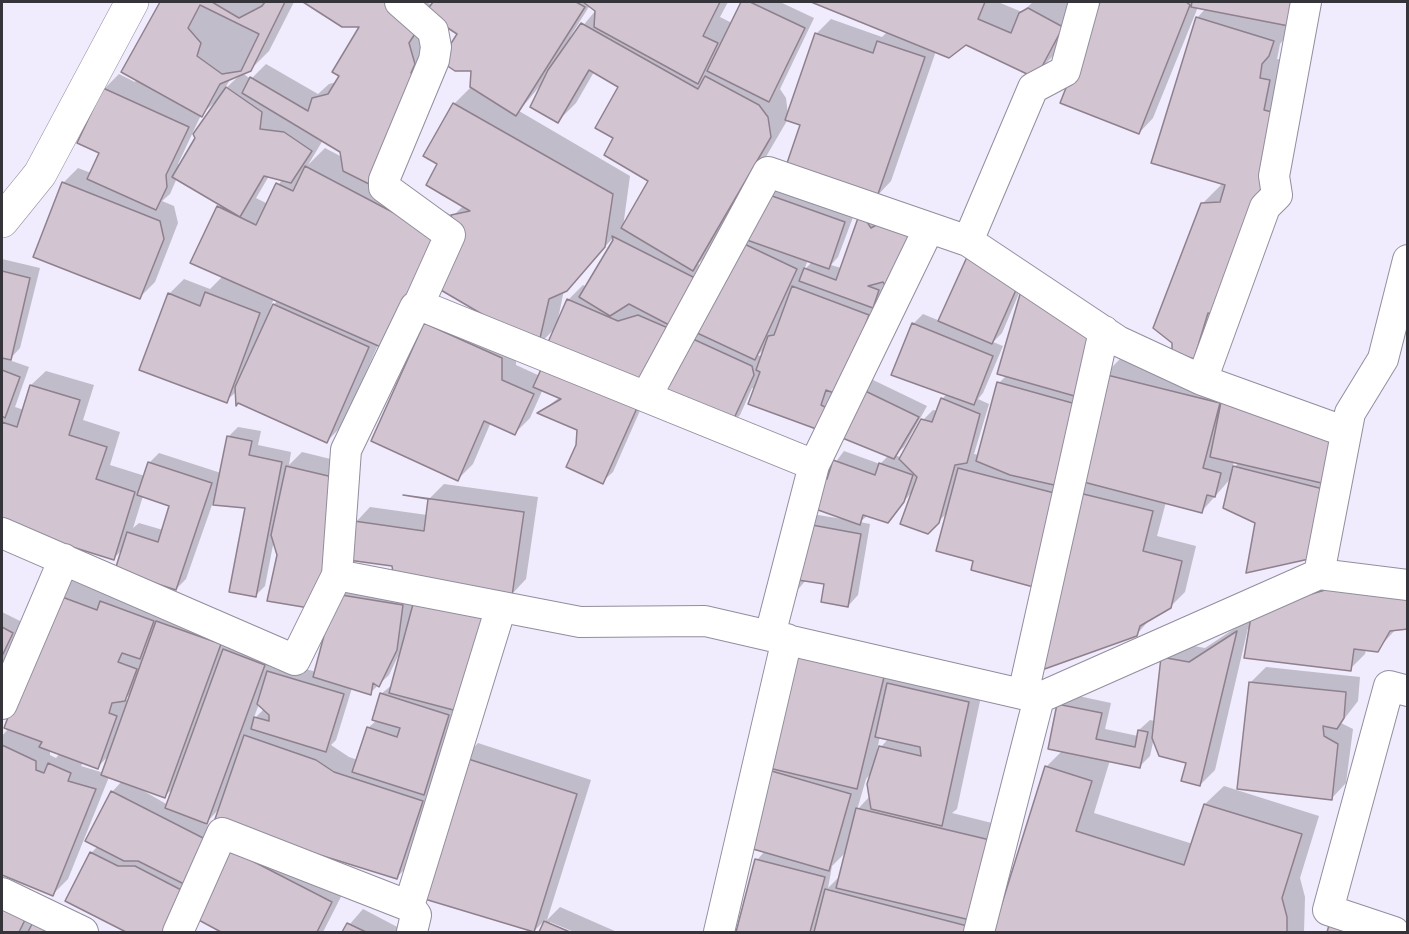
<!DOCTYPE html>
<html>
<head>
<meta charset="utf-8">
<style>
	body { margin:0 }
	#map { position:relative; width:1409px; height:934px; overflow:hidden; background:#f0ebfd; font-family:Raleway,sans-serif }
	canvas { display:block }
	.frame { position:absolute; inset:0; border:3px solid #36343b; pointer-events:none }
</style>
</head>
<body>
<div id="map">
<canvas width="1409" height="934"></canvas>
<div class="frame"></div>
</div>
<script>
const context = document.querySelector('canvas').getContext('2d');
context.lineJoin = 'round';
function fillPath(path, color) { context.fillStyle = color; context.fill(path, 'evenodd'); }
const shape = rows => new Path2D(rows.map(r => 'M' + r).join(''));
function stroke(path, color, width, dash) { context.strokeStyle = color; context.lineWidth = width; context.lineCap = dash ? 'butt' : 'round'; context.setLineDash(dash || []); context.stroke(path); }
fillPath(shape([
	[162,2,294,2,269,51,250,70,242,73,251,79,266,64,318,94,329,84,337,82,362,25,343,25,306,2,426,2,432,5,435,2,728,2,720,17,732,23,742,2,780,2,814,18,780,89,786,98,788,115,816,34,831,19,882,37,888,31,815,2,998,2,1022,12,1033,2,1068,2,1080,8,1056,53,1037,72,966,43,936,51,891,181,877,196,802,125,788,119,711,251,698,264,706,269,659,373,556,327,538,346,436,285,378,345,342,426,327,441,237,391,226,401,169,294,184,279,210,289,223,276,192,262,221,204,177,178,170,194,162,201,174,206,178,223,155,282,140,297,63,183,78,168,91,173,101,152,104,89,119,74,135,82,137,79,123,72],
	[590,5,596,10,572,39,570,37],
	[430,15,459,33,472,70,471,87,454,104,425,156,439,164,464,205,453,216,375,175,430,48],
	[594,72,620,86,615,137,650,180,623,227,630,176,519,111,539,87,558,121,576,103],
	[240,75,226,88,225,88,231,78],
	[214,103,180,165,178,164,201,115],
	[323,140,341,151,342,157,325,148,308,165],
	[269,176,282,179,268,204,256,198],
	[614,237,587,287,583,285,568,300,558,319,564,290],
	[274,298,278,300,270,309],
	[1101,2,1316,2,1280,44,1277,59,1288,61,1294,94,1212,338,1193,357,1202,204,1223,183,1197,18,1206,8,1198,7,1153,118,1139,133,1062,102],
	[773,183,855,212,838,257,831,265,841,268,860,219,925,224,833,414,752,388,740,415,730,425,657,392],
	[808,260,812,262,804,270],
	[766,347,762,357,758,355],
	[2,259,40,268,20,348,9,360,29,367,15,407,24,410,31,385,46,371,94,385,83,420,120,432,110,465,145,476,149,463,159,453,221,473,228,437,238,427,261,431,258,445,291,452,289,465,302,452,355,465,278,555,274,540,265,586,255,596,247,506,218,488,186,579,176,589,123,549,114,558,2,523],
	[143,496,171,505,163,530,139,523,133,528],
	[1039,270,1111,318,1093,381,1076,481,975,560,948,512,928,532,912,492,887,521,868,515,860,522,870,524,858,595,848,606,825,583,806,580,795,593,812,514,843,519,809,505,829,467,832,467,844,451,880,464,889,455,837,434,869,378,927,406,904,447,895,455,902,458,922,421,933,410,938,411,942,399,949,392,935,391,893,374,913,324,923,314,940,321,1023,286],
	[1020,291,1007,375,999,383,979,455,974,454,989,404,978,399,983,393,1003,346,993,342,1002,333],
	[440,309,516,343,516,365,540,376,646,397,613,472,602,482,577,446,579,429,539,413,560,397,543,389,530,418,515,433,491,422,473,464,458,479,426,324],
	[1120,359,1354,422,1323,543,1257,522,1232,477,1202,511,1166,502,1157,536,1196,546,1185,592,1170,607,1152,617,1136,635,1077,493,1088,482,1105,374],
	[1234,461,1239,462,1232,470],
	[444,484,538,497,526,579,512,594,502,598,412,862,397,877,220,808,205,824,216,830,171,932,129,932,67,900,92,852,98,846,112,792,122,781,109,777,68,879,53,894,2,873,2,736,9,728,70,580,279,650,272,667,279,661,316,672,347,585,412,595,412,614,417,594,356,522,370,507,427,515,429,499],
	[399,654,393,684,381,694,377,720,368,728,358,760,349,757,331,745,336,740,352,688,370,693,389,675],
	[133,691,130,701,125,699],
	[259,704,264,709,253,720],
	[50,750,60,753,56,758,50,755],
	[110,754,104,773,81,766,83,762,98,767],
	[135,786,165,796,174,787,168,805],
	[1362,570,1396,629,1377,650,1366,649,1365,654,1350,669,1248,628,1215,770,1200,785,1188,762,1154,738,1150,756,1140,766,1110,760,1094,813,1193,844,1205,804,1224,786,1319,816,1300,878,1305,897,1304,932,994,932,1046,767,1062,751,1058,704,1069,694,1111,703,1105,729,1138,736,1139,730,1150,720,1155,721,1162,658,1177,643,1205,648,1252,617],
	[2,612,22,622,2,664],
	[798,652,983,687,957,809,952,813,1004,826,987,932,738,932,757,860,765,851,748,846],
	[880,736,889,738,881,747,878,755,876,755],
	[872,772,870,796,857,810,866,779],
	[847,851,841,875,828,888,832,866],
	[1266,667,1360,677,1358,701,1341,723,1353,729,1346,783,1332,798,1251,682],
	[478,743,591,780,547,920,560,907,617,932,574,932,550,922,550,925,566,932,541,932,546,919,533,932,420,897,464,758],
	[232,850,346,887,323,932,223,932],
	[2,878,42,901,30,927,48,910,99,932,2,932],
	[363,909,405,931,404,932,343,932]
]), '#0003');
const building = shape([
	[160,2,285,2,251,71,220,84,202,117,121,72,160,2],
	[212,2,265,2,262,6,239,18,212,2],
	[303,2,388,2,422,23,409,43,415,64,411,73,420,77,369,184,343,171,340,152,242,93,250,77,308,111,312,98,328,94,339,76,332,72,359,27,342,27,303,2],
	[433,2,576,2,585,7,516,116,470,87,471,71,455,71,440,61,457,34,425,13,433,2],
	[583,2,720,2,703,36,718,43,698,84,594,27,595,11,583,2],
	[741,2,750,2,805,28,769,102,707,71,741,2],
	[811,2,985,2,978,19,1011,33,1019,13,1028,8,1063,27,1038,74,1027,74,966,45,949,58,811,2],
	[1100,2,1186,2,1190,5,1139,134,1060,103,1100,2],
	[1192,2,1304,2,1299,28,1191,7,1192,2],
	[200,5,259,34,241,71,222,74,197,56,201,43,188,28,200,5],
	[1196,17,1274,41,1269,56,1262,64,1260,78,1270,80,1264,110,1276,113,1252,233,1216,315,1208,313,1194,359,1172,352,1172,343,1153,328,1201,203,1220,202,1225,185,1151,163,1196,17],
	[581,23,698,89,705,76,759,105,768,117,771,137,693,271,621,228,648,181,604,155,613,138,595,128,618,87,589,70,558,123,530,107,548,70,581,23],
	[815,33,873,53,877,41,925,57,877,197,786,166,800,125,785,120,815,33],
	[226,87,262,112,260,129,284,132,312,151,291,183,264,176,240,217,172,177,195,138,193,134,226,87],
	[103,88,189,127,166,175,167,187,156,210,87,179,99,153,77,143,103,88],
	[453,103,613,194,605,247,567,291,549,299,538,347,434,286,456,241,451,215,470,211,426,185,437,164,423,156,453,103],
	[305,166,438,236,383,348,190,263,217,206,256,225,276,183,293,191,305,166],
	[62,182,160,221,164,239,140,299,33,257,62,182],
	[761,192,845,222,829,269,744,239,761,192],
	[858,218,867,222,871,228,883,221,916,234,891,296,883,282,868,286,879,290,873,308,799,281,804,268,836,280,858,218],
	[612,236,697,279,673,327,629,304,610,316,579,297,613,240,612,236],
	[738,241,797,269,755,360,695,332,738,241],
	[967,257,1020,281,992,344,938,321,967,257],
	[2,271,30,278,11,360,2,358,2,271],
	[1023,284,1097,333,1078,397,997,374,1023,284],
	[792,286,869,315,839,395,826,390,821,405,827,408,819,430,748,404,760,372,756,370,768,336,774,335,792,286],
	[205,292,260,313,227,403,139,370,168,293,200,306,205,292],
	[567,299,618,321,638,315,675,331,644,389,545,349,567,299],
	[273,304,369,347,327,443,238,403,236,406,235,387,273,304],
	[424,323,502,358,502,380,534,394,515,435,484,421,458,481,371,441,424,323],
	[912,323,993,356,974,405,891,375,912,323],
	[682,334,752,366,754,375,730,427,655,393,682,334],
	[543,365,637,408,603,484,566,467,576,445,577,430,537,413,561,399,533,387,543,365],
	[2,370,20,377,5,418,2,416,2,370],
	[1103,374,1220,403,1203,468,1221,473,1215,497,1207,495,1202,513,1076,480,1103,374],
	[997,382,1083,406,1054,485,1010,475,976,461,997,382],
	[30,385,80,400,69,435,107,447,96,479,135,492,114,560,2,525,2,422,17,427,30,385],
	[857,387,919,417,894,459,835,435,857,387],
	[941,398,980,414,967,463,955,465,939,523,928,534,900,524,917,477,899,459,921,419,932,422,941,398],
	[1221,402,1340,437,1330,485,1210,457,1221,402],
	[227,436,252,441,249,455,282,462,256,597,229,592,245,508,213,505,227,436],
	[833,460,875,475,879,463,913,475,904,502,888,523,863,515,860,525,807,506,818,476,827,479,833,460],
	[148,462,212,483,176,590,115,570,127,532,158,542,169,506,137,495,148,462],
	[286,466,341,479,315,609,267,601,277,555,271,535,286,466],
	[1233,466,1327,490,1309,559,1246,573,1255,523,1223,508,1233,466],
	[958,468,1062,495,1037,588,971,570,973,561,936,551,958,468],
	[1075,492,1153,511,1143,551,1182,561,1171,608,1140,626,1137,636,1039,671,1075,492],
	[403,495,524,512,512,596,394,579,392,566,348,560,354,521,424,531,428,499,403,495],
	[801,523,861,534,848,607,821,602,824,584,798,580,796,595,789,593,801,523],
	[1346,584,1408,594,1408,629,1390,631,1378,652,1354,649,1351,671,1244,658,1252,611,1346,584],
	[416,593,488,612,461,712,389,693,416,593],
	[54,594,97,610,100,601,154,621,140,659,122,653,118,662,137,669,125,701,112,703,109,713,117,716,98,769,39,747,42,742,4,728,54,594],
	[335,594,403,605,397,650,379,687,373,683,371,695,313,677,335,594],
	[156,621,221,644,165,798,101,775,156,621],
	[2,627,13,633,2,656,2,627],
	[1237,631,1200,786,1181,781,1186,763,1159,756,1152,738,1161,657,1189,662,1237,631],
	[223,649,265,665,207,824,165,808,223,649],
	[797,652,885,673,857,789,769,768,797,652],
	[267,671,344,694,326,752,251,729,254,717,269,721,269,715,257,704,267,671],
	[1249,682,1346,692,1344,718,1337,729,1323,726,1324,736,1338,744,1332,800,1237,789,1249,682],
	[887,683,969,702,942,826,871,809,867,784,879,746,921,756,920,747,875,737,887,683],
	[380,693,449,715,424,795,352,772,367,727,397,737,400,728,372,720,380,693],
	[1057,704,1102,713,1096,739,1135,747,1138,730,1148,732,1140,768,1048,749,1057,704],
	[244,735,316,760,334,772,423,801,397,879,214,822,244,735],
	[2,745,36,761,36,770,44,773,48,763,71,773,68,781,96,789,53,896,2,875,2,745],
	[462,757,577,794,534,932,418,897,462,757],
	[1045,766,1092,781,1076,831,1184,865,1204,804,1302,834,1282,898,1287,917,1287,932,993,932,1045,766],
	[768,770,851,794,829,871,746,847,768,770],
	[111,791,207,840,184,884,138,861,124,861,85,841,111,791],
	[856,808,990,840,970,920,836,888,856,808],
	[231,850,332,902,317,932,221,932,195,918,231,850],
	[90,852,118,866,135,866,187,893,167,932,126,932,65,901,90,852],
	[755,859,825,877,810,932,736,932,755,859],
	[825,889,975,928,974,932,814,932,825,889],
	[2,907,25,920,19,932,2,932,2,907],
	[544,921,570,932,539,932,544,921],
	[1330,922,1356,932,1327,932,1330,922],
	[347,923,366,932,342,932,347,923],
	[32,924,52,932,28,932,32,924]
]);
fillPath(building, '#d3c4d1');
stroke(building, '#8e808d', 1.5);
const minor = shape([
	[400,2,433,31,436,47,434,60,384,180,384,187,450,235,418,306],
	[1084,2,1065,71,1033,88,968,241,1118,341,1202,380,1346,432],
	[1202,380,1265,207,1277,195,1274,176,1306,2],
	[647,395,768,172,968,241],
	[814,465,929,228],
	[2,533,295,660,337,575,580,622,705,621,1039,698],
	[1319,574,1350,413,1383,359,1408,260],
	[337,575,346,450,415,307,422,306,814,465,770,635],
	[1023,694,1104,331],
	[2,704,64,559],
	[2,893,83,932],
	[409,906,501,607],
	[178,932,222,833,409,906,416,915,412,932],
	[719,932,787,639],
	[979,932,1039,698,1319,574,1408,585],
	[1394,932,1328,910,1389,686,1408,691]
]);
const tertiary = shape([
	[2,221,40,174,132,2]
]);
stroke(minor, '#928e9e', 32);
stroke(tertiary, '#928e9e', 34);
stroke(minor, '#fff', 30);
stroke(tertiary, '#fff', 33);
</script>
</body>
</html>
